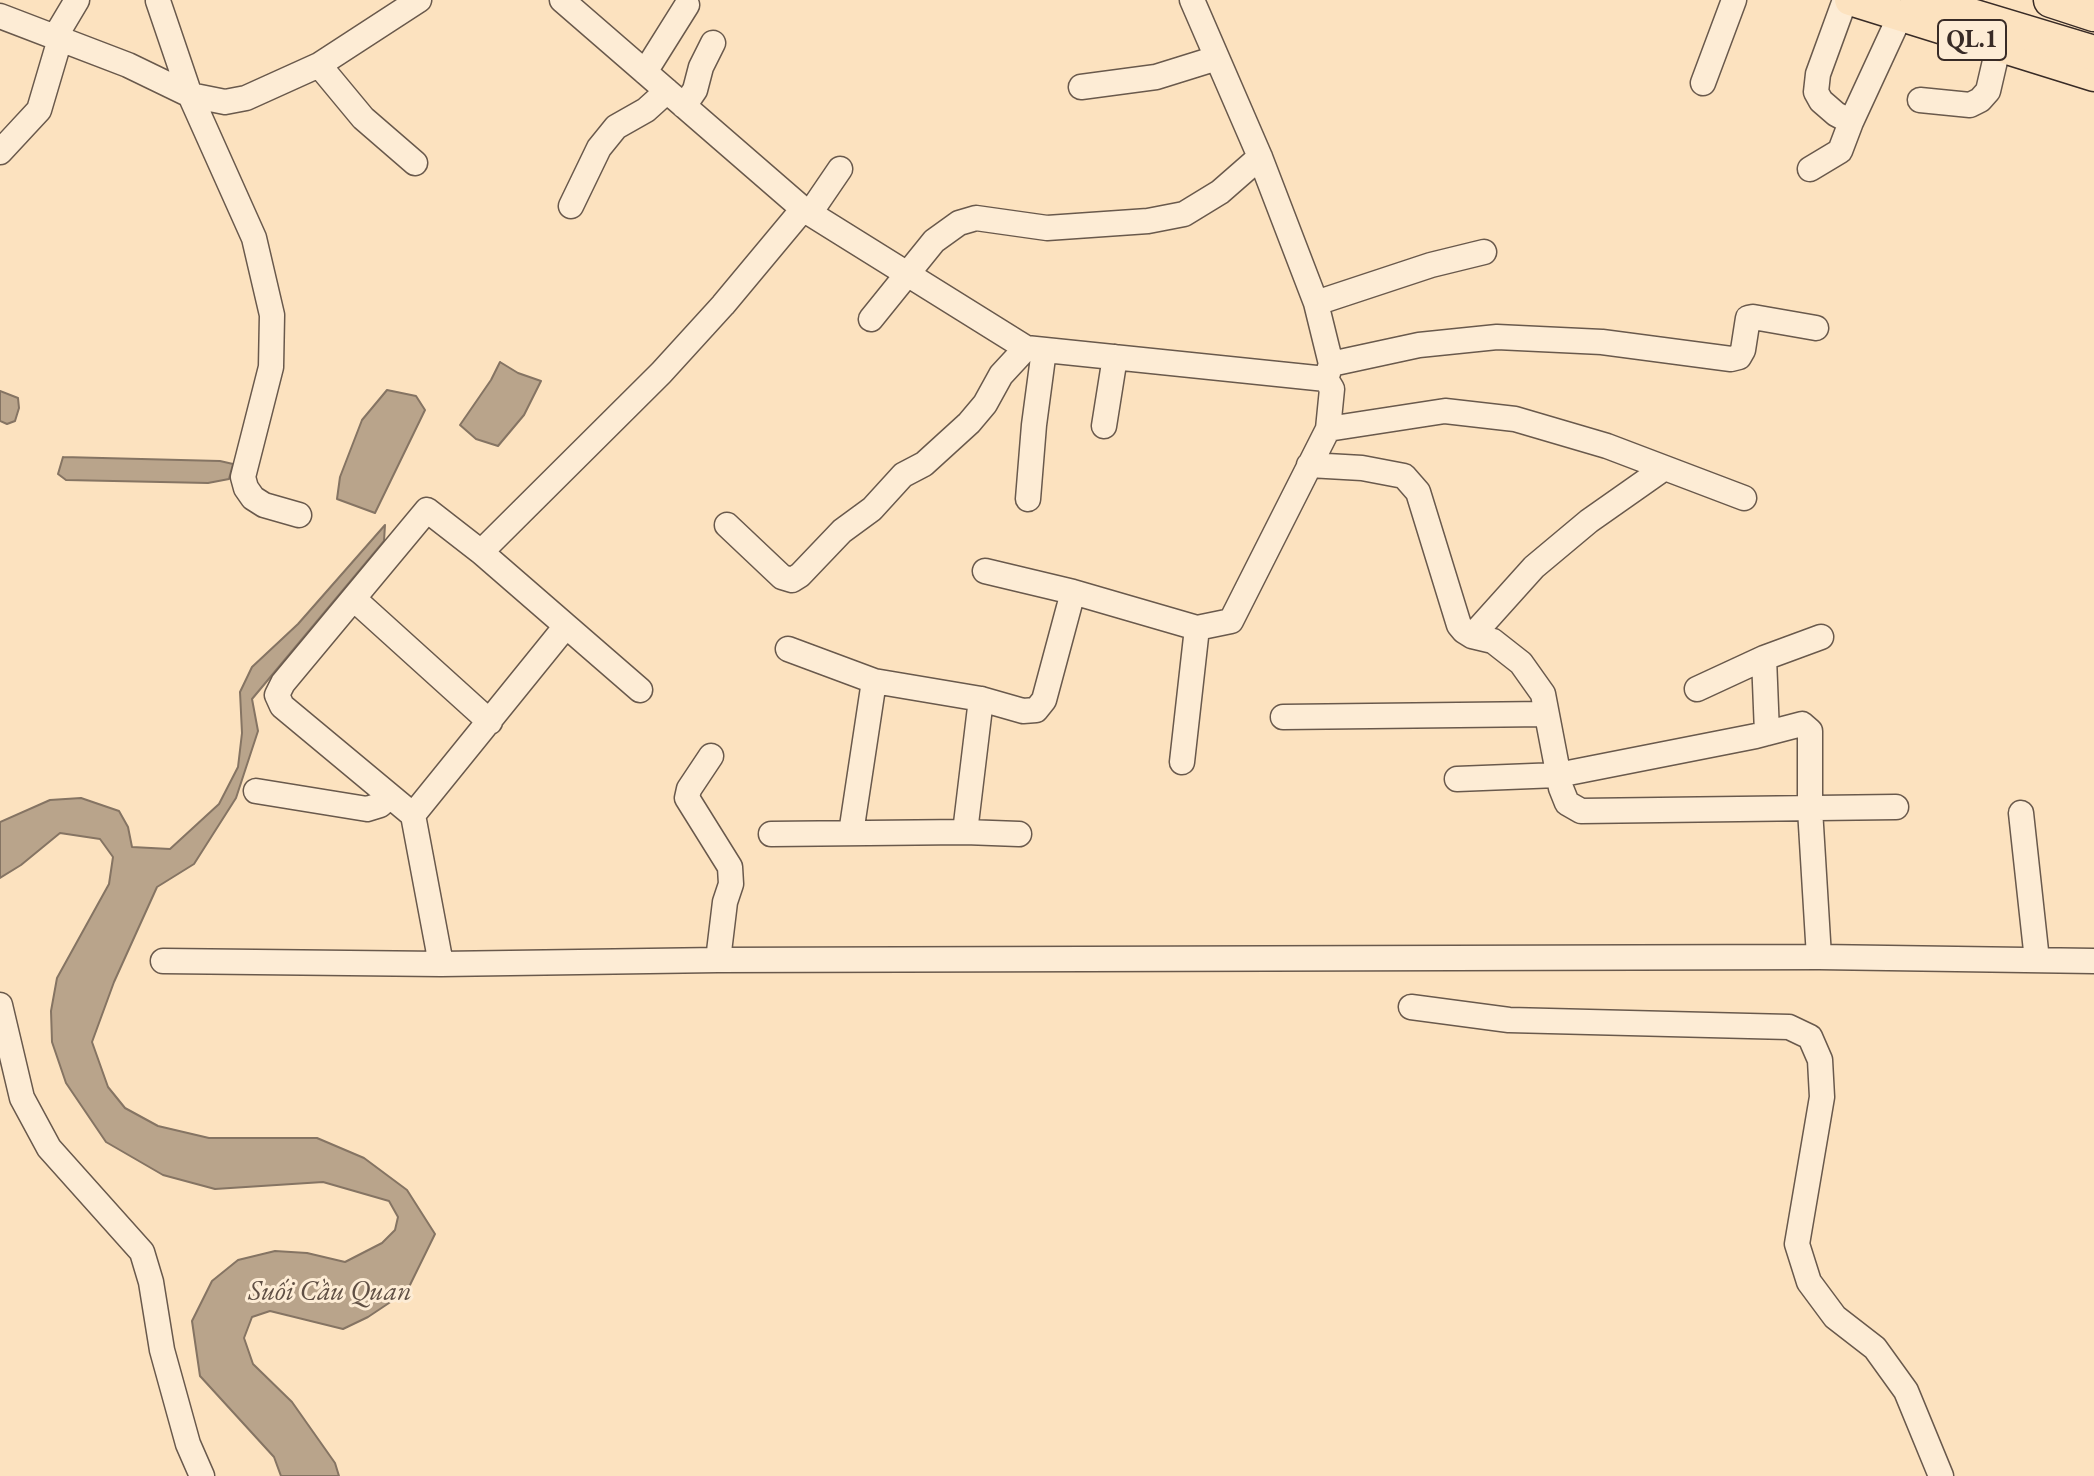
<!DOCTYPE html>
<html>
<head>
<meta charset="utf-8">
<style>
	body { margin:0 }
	canvas { display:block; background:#fce2bf }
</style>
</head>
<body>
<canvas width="2094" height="1476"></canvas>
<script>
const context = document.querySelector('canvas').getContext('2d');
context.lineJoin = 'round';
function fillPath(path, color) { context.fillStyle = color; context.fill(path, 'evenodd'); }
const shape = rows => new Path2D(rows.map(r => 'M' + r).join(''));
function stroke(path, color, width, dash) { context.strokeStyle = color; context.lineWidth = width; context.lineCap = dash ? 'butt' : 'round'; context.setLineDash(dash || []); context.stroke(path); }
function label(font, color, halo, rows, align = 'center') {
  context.font = font + ' "EB Garamond",serif'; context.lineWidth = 6; context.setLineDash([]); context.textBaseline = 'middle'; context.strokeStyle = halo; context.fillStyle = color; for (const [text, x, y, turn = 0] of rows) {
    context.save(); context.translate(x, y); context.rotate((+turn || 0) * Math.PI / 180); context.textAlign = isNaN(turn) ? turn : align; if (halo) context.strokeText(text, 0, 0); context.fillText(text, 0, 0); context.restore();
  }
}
const water = shape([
	[500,362,518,373,541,381,524,415,498,446,476,439,460,425,491,380,500,362],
	[387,390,416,396,425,410,375,513,337,499,340,477,362,420,387,390],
	[0,391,18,398,19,408,15,421,7,424,0,421,0,391],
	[63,457,220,461,233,464,229,479,208,483,66,480,58,474,63,457],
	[385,525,384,541,252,699,258,731,236,798,194,864,157,887,114,982,92,1042,108,1087,125,1108,158,1126,209,1138,317,1138,364,1158,407,1190,435,1234,407,1291,368,1317,343,1329,270,1311,252,1317,244,1338,253,1364,292,1402,335,1463,339,1476,281,1476,274,1457,200,1376,192,1321,212,1281,238,1260,275,1251,307,1253,345,1262,382,1243,395,1230,398,1217,389,1201,323,1182,215,1189,163,1175,106,1142,66,1083,52,1042,51,1011,57,978,109,884,113,857,100,839,60,833,21,865,0,878,0,822,50,800,81,798,119,811,128,827,132,847,170,849,219,804,238,767,242,733,240,692,252,667,298,624,385,525]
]);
fillPath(water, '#b9a48b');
stroke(water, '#857463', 2);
const minor = shape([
	[562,0,803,209,1026,348,1326,379],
	[158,1,190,95,254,238,272,315,271,367,243,477,246,488,253,498,264,505,299,515],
	[0,16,128,65,190,95,225,102,246,98,319,65,419,0],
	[55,37,77,0],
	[319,65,363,118,415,163],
	[645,72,687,5],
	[1703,83,1734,0],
	[1081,87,1156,77,1217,58],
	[1920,100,1970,105,1980,100,1988,91,1998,48],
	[684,106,695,90,701,67,713,43],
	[1851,122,1900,16],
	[0,152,39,110,60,39],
	[1810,169,1840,151,1851,122,1836,114,1821,101,1816,92,1818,74,1845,0],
	[571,206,599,148,616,127,646,110,667,91],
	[810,213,840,169],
	[1316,303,1431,265,1484,252],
	[871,319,934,241,959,223,976,218,1047,228,1148,221,1184,214,1220,192,1260,157],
	[1331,364,1419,345,1497,337,1602,342,1731,359,1739,357,1743,350,1748,318,1753,317,1816,328],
	[1104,426,1115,357],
	[1328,429,1445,411,1515,419,1607,446,1744,498],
	[1309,465,1362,468,1404,476,1418,492,1459,625,1464,631,1472,636,1493,641,1521,663,1543,694,1561,788,1567,803,1581,811,1896,807],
	[1028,499,1034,425,1044,350],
	[727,525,782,577,792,580,800,575,842,531,872,509,903,475,924,464,969,423,985,404,1001,375,1026,348],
	[481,552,661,373,723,305,803,209],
	[985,571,1073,592,1197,628,1231,621,1328,429,1332,389,1326,379,1331,364,1316,303,1260,157,1192,0],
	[354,599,490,722],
	[1472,636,1534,567,1589,521,1663,469],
	[788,649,874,681,981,699,1023,711,1036,710,1044,700,1073,592],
	[1764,658,1767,733],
	[1697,689,1764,658,1821,637],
	[1283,717,1546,714],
	[711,756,689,789,687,798,730,867,731,884,725,902,718,960],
	[1182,762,1197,628],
	[1457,779,1558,775,1756,736,1802,724,1810,731,1810,809,1819,957],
	[256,791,367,809,380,805,390,796],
	[2021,813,2037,960],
	[413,815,566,626],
	[965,832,981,699],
	[851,833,874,681],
	[771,834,965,832,1019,834],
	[163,961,441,964,718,960,1819,957,2094,961],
	[441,964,413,815,282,706,277,695,283,683,427,510,481,552,640,690],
	[0,1005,22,1098,49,1148,142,1252,151,1282,162,1350,188,1444,202,1476],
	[1411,1007,1509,1020,1789,1027,1810,1037,1820,1060,1822,1097,1797,1244,1809,1282,1835,1317,1875,1348,1906,1391,1941,1476]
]);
const major = shape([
	[1850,0,2094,76]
]);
const highway = shape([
	[1918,0,2094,53],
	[2051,0,2094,14]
]);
stroke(minor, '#69594c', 27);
stroke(major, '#382b26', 33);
stroke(highway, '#382b26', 37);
stroke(minor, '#fdecd5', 24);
stroke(major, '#fce2bf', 30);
stroke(highway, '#fce2bf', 34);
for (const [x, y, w] of [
	[1972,40,68]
]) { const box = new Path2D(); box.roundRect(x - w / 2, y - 20, w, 40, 6); context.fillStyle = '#fdecd5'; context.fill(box); stroke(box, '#382b26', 2); }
label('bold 24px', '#382b26', null, [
	["QL.1",1972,40]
]);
label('italic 28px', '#5f4f44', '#fdecd5', [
	["Suối Cầu Quan",330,1292]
]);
</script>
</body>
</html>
